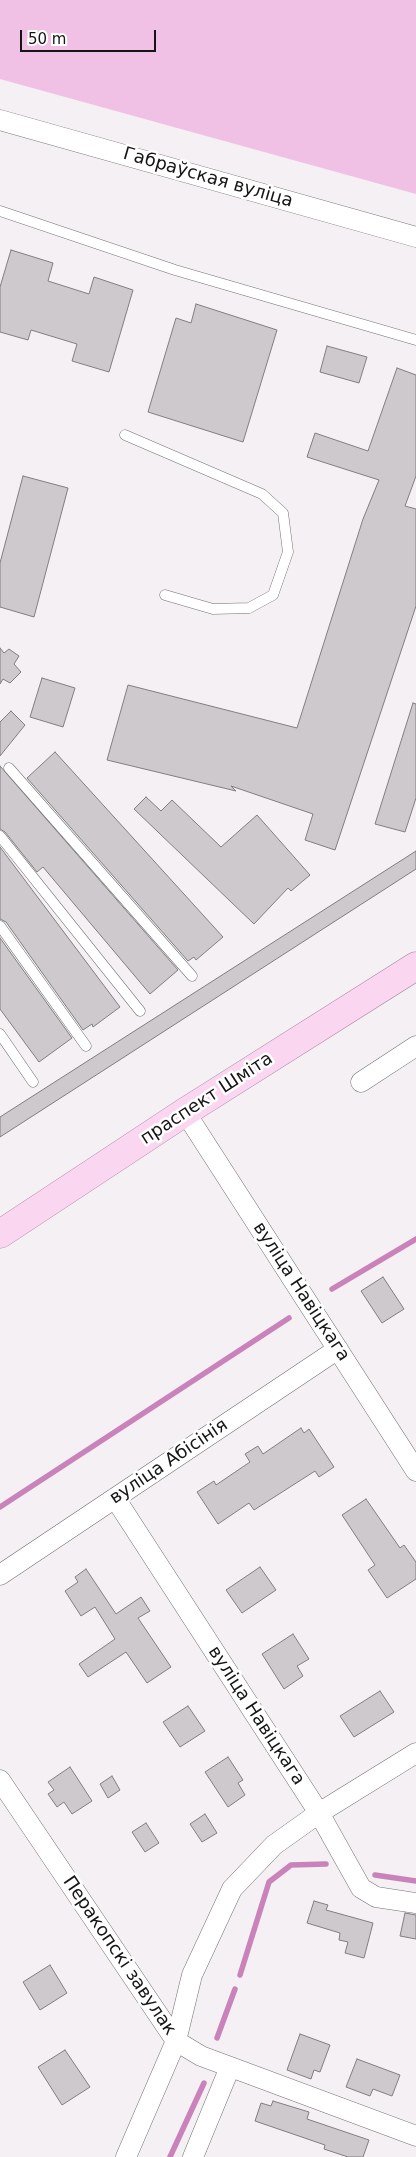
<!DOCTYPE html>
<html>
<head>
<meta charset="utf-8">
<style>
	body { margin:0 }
	#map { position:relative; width:416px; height:2157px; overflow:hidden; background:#f4f0f3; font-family:"DejaVu Sans",sans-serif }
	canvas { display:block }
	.scale { position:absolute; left:20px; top:30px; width:136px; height:22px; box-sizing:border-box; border:2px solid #161516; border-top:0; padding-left:6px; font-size:15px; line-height:18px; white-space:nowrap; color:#161516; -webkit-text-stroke:4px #fff; paint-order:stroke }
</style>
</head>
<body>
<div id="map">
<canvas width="416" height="2157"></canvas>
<div class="scale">50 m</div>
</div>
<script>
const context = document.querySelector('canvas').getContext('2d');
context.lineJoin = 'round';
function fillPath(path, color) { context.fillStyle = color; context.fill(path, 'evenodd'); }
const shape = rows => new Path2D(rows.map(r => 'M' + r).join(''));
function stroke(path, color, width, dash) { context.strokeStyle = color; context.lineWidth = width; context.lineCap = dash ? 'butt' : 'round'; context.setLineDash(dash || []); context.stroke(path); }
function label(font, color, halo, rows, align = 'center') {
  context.font = font + ' "DejaVu Sans",sans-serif'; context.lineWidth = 5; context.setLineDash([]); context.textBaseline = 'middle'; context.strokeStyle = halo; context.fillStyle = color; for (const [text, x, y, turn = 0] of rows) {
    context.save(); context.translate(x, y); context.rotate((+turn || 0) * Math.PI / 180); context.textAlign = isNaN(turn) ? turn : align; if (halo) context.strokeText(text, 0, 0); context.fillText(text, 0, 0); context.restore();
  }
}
fillPath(shape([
	[0,0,416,0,416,194,0,79]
]), '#f1c0e5');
stroke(shape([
	[332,1289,416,1239],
	[0,1507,289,1318],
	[375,1875,416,1881],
	[240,1975,269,1882,291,1865,326,1864],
	[217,2038,235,1989],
	[170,2157,204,2083]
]), '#ca83ba', 5.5);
const building = shape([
	[11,250,53,263,48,281,89,294,94,277,133,290,109,372,72,361,77,344,31,330,28,340,0,332,0,287,11,250],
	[196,304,277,330,243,442,148,412,176,318,191,323,196,304],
	[327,346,367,357,359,383,320,372,327,346],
	[397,368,416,375,416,476,405,506,416,509,416,606,335,850,305,840,313,814,231,786,236,791,107,760,128,685,297,728,363,519,379,480,307,457,315,433,368,451,397,368],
	[23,476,68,488,34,617,0,607,0,563,23,476],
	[0,648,4,653,9,649,19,656,14,664,21,672,10,683,3,679,0,684,0,648],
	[42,678,75,688,63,727,30,717,42,678],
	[413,703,416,704,416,798,405,832,375,824,413,703],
	[11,711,25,725,0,756,0,722,11,711],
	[55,752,223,937,196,960,194,957,188,961,27,778,55,752],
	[0,766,178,970,150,994,43,867,37,872,5,832,0,829,0,766],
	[146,797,161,811,172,800,221,847,257,815,310,875,291,891,288,888,254,924,134,809,146,797],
	[0,847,120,1007,93,1027,92,1024,83,1030,6,922,0,919,0,847],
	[416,851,416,869,0,1137,0,1117,416,851],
	[0,938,72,1038,39,1062,0,1009,0,938],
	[383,1277,404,1309,382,1323,361,1291,383,1277],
	[301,1428,304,1433,309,1429,334,1467,319,1477,315,1471,254,1510,249,1503,218,1524,197,1492,214,1481,216,1485,250,1462,245,1454,258,1446,263,1454,301,1428],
	[366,1499,400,1548,404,1545,416,1562,416,1579,387,1598,368,1570,375,1565,342,1515,366,1499],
	[260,1567,276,1590,242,1613,226,1590,260,1567],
	[86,1569,116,1614,141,1597,150,1611,138,1618,171,1667,147,1683,126,1652,88,1677,79,1664,115,1639,95,1607,81,1616,65,1591,78,1582,75,1577,86,1569],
	[293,1634,309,1659,297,1666,303,1676,284,1689,262,1654,293,1634],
	[380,1691,394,1712,354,1737,340,1716,380,1691],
	[188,1706,205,1731,180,1747,163,1722,188,1706],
	[228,1757,243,1780,238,1783,245,1795,228,1807,205,1772,228,1757],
	[70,1767,92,1801,72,1814,64,1802,57,1807,48,1794,54,1790,48,1782,70,1767],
	[112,1776,120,1790,108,1798,100,1784,112,1776],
	[205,1814,217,1833,202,1842,190,1824,205,1814],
	[146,1823,159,1843,145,1852,132,1832,146,1823],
	[314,1901,328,1905,326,1910,373,1923,364,1958,345,1953,348,1942,339,1940,340,1933,307,1923,314,1901],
	[405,1913,416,1915,416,1939,400,1936,405,1913],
	[50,1965,67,1993,40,2010,23,1982,50,1965],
	[300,2034,330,2045,320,2072,314,2070,311,2079,287,2070,300,2034],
	[65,2050,90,2087,62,2105,38,2067,65,2050],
	[357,2059,400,2075,392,2096,373,2089,370,2096,346,2087,357,2059],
	[273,2101,309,2112,307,2119,369,2140,363,2157,348,2157,324,2149,325,2145,255,2121,261,2103,271,2106,273,2101]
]);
fillPath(building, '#cdc9cc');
stroke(building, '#817e80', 1);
const service = shape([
	[0,211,175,270,416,340],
	[125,435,262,494,283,513,288,552,273,595,249,608,213,609,165,595],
	[9,768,192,976],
	[0,836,140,1011],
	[0,926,86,1046],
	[0,1034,33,1082]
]);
const minor = shape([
	[0,120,416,237],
	[361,1082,416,1046],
	[185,1112,416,1471],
	[115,1498,319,1813,361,1888,376,1897,416,1903],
	[0,1575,338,1349],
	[0,1780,176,2041,201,2056,416,2136],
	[126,2157,176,2041,192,1975,232,1889,274,1845,319,1813,416,1753],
	[193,2157,230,2067]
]);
const primary = shape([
	[0,1234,185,1112,416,966]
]);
stroke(service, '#757274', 11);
stroke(minor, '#757274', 21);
stroke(primary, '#a8819e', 29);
stroke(service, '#fff', 10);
stroke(minor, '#fff', 20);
stroke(primary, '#fad6f1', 28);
label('18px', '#161516', '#fff', [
	["Габраўская вуліца",208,178,16],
	["праспект Шміта",207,1099,-33],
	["вуліца Навіцкага",301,1292,57],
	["вуліца Абісінія",169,1462,-34],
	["вуліца Навіцкага",256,1716,57],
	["Перакопскі завулак",119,1956,56]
]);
</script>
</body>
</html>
